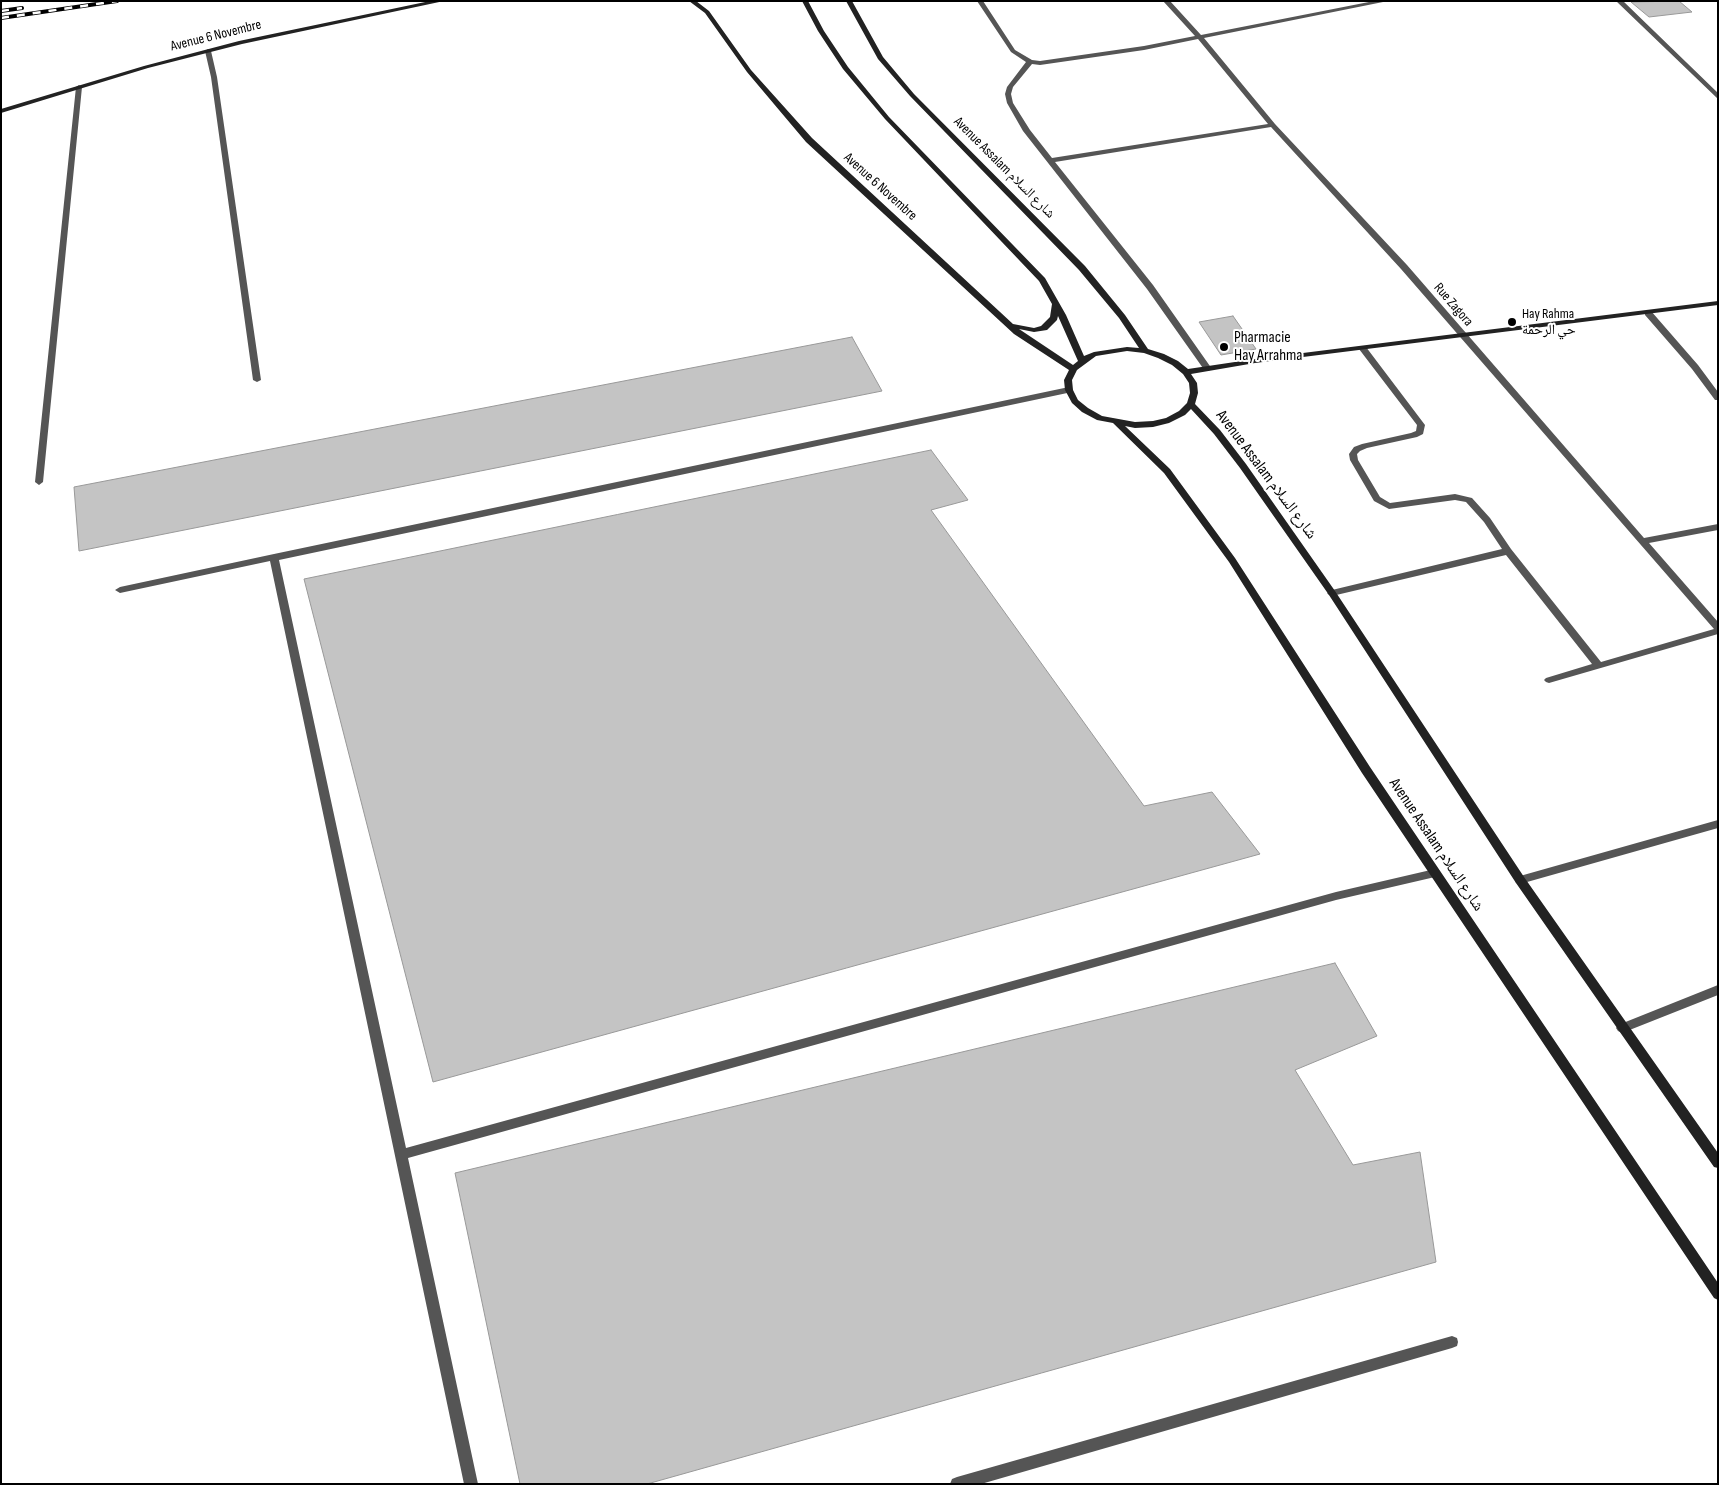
<!DOCTYPE html>
<html>
<head>
<meta charset="utf-8">
<style>
	body { margin:0 }
	#map { position:relative; width:1719px; height:1485px; overflow:hidden; background:#fff; font-family:"Sofia Sans Condensed",sans-serif }
	canvas { display:block }
	.frame { position:absolute; inset:0; border:2px solid #000; pointer-events:none }
</style>
</head>
<body>
<div id="map">
<canvas width="1719" height="1485"></canvas>
<div class="frame"></div>
</div>
<script>
const context = document.querySelector('canvas').getContext('2d');
context.lineJoin = 'round';
function fillPath(path, color) { context.fillStyle = color; context.fill(path, 'evenodd'); }
const shape = rows => new Path2D(rows.map(r => 'M' + r).join(''));
function stroke(path, color, width, dash) { context.strokeStyle = color; context.lineWidth = width; context.lineCap = dash ? 'butt' : 'round'; context.setLineDash(dash || []); context.stroke(path); }
function label(font, color, halo, rows, align = 'center') {
  context.font = font + ' "Sofia Sans Condensed","Noto Naskh Arabic",sans-serif'; context.lineWidth = 4; context.setLineDash([]); context.textBaseline = 'middle'; context.strokeStyle = halo; context.fillStyle = color; for (const [text, x, y, turn = 0] of rows) {
    context.save(); context.translate(x, y); context.rotate((+turn || 0) * Math.PI / 180); context.textAlign = isNaN(turn) ? turn : align; if (halo) context.strokeText(text, 0, 0); context.fillText(text, 0, 0); context.restore();
  }
}
const building = shape([
	[1679,1,1692,12,1649,17,1631,2,1679,1],
	[1233,316,1256,349,1221,355,1199,322,1233,316],
	[852,337,882,391,79,551,74,487,852,337],
	[931,450,968,500,931,510,1144,806,1212,792,1260,854,433,1082,304,579,931,450],
	[1335,963,1377,1036,1295,1070,1353,1165,1420,1152,1436,1262,647,1484,520,1484,455,1173,1335,963]
]);
fillPath(building, '#c4c4c4');
stroke(building, '#999', 1);
fillPath(shape([
	[208,49,211,51,217,77,261,380,257,382,253,380,211,77,205,51,208,49],
	[79,85,82,87,43,482,39,485,35,482,76,87,79,85],
	[1069,387,1073,390,1072,392,279,560,406,1148,1336,892,1435,869,1439,870,1440,873,1439,876,1435,877,1336,900,408,1158,478,1484,464,1484,270,561,120,593,115,590,120,587,274,554,1069,387],
	[1452,1336,1457,1338,1458,1342,1457,1346,1452,1348,981,1484,950,1484,952,1479,957,1477,1452,1336]
]), '#555');
fillPath(shape([
	[977,1,983,1,1015,50,1032,60,1040,61,1144,46,1195,36,1163,1,1170,1,1201,35,1374,1,1388,1,1204,38,1275,124,1407,265,1644,538,1718,524,1718,530,1649,543,1718,622,1718,634,1549,683,1546,682,1544,680,1546,678,1592,664,1506,555,1332,596,1329,595,1327,593,1332,590,1502,549,1484,522,1466,502,1455,500,1389,509,1374,501,1350,460,1349,454,1354,447,1362,444,1411,433,1416,431,1417,425,1359,349,1363,347,1366,347,1425,425,1423,434,1417,437,1367,448,1360,451,1357,454,1358,460,1380,497,1390,503,1455,494,1472,498,1490,518,1511,549,1601,662,1714,629,1401,269,1271,127,1055,162,1153,285,1212,369,1208,371,1205,371,1147,289,1023,131,1007,103,1005,94,1007,87,1026,62,1011,52,977,1],
	[1198,39,1268,124,1052,158,1030,130,1013,103,1011,94,1013,87,1032,64,1040,65,1144,50,1198,39],
	[1616,1,1623,1,1718,93,1718,99,1616,1],
	[1645,311,1651,311,1698,365,1718,392,1718,400,1715,400,1692,369,1645,315,1645,311],
	[1718,820,1718,828,1520,884,1516,883,1515,880,1516,877,1520,876,1718,820],
	[1718,985,1718,995,1622,1033,1618,1031,1616,1028,1618,1025,1718,985]
]), '#555');
fillPath(shape([
	[430,1,444,1,242,44,148,68,1,113,1,109,144,66,239,41,430,1],
	[689,1,696,1,709,11,751,70,812,138,1013,324,1034,328,1041,326,1050,317,1052,304,1039,281,885,119,843,69,818,31,802,1,808,1,824,31,848,67,889,117,1045,278,1066,315,1084,356,1094,352,1127,347,1139,348,1119,318,1079,270,910,96,878,59,846,1,852,1,883,57,914,94,1085,266,1125,315,1148,349,1164,354,1178,361,1188,369,1255,359,1718,301,1718,305,1255,363,1191,374,1197,383,1198,393,1195,404,1220,430,1246,464,1335,591,1524,877,1718,1153,1718,1168,1714,1167,1516,883,1329,595,1240,468,1214,434,1191,409,1185,415,1169,423,1153,427,1135,428,1125,426,1170,469,1235,558,1370,767,1718,1283,1718,1300,1714,1298,1362,773,1229,562,1164,473,1113,423,1097,420,1082,412,1072,403,1065,390,1064,380,1069,370,1014,334,806,142,747,72,705,13,689,1],
	[1058,316,1078,361,1073,365,1019,329,1034,332,1047,330,1057,320,1058,316],
	[1127,351,1144,353,1158,358,1172,365,1183,374,1189,383,1190,393,1187,403,1179,411,1166,418,1153,421,1135,422,1102,416,1088,408,1078,400,1073,390,1072,380,1077,370,1096,356,1127,351]
]), '#222');
const rail = shape([
	[1,11,22,8],
	[1,18,117,1]
]);
stroke(rail, '#000', 4);
stroke(rail, '#fff', 2.5, [8]);
for (const [x, y, r, color] of [
	[1512,322,5,"#000"],
	[1224,347,5,"#000"]
]) { const dot = new Path2D(); dot.arc(x, y, r, 0, 2 * Math.PI); context.fillStyle = color; context.fill(dot); stroke(dot, '#fff', 2); }
label('14px', '#000', '#fff', [
	["Avenue 6 Novembre",216,36,-14],
	["Avenue Assalam شارع السلام",1004,168,45],
	["Avenue 6 Novembre",880,187,42],
	["Rue Zagora",1453,305,49]
]);
label('14px', '#000', '#fff', [
	["Hay Rahma",1522,314],
	["حي الرحمة",1522,330]
], 'left');
label('16px', '#000', '#fff', [
	["Pharmacie",1234,338],
	["Hay Arrahma",1234,356]
], 'left');
label('16px', '#000', '#fff', [
	["Avenue Assalam شارع السلام",1266,475,53],
	["Avenue Assalam شارع السلام",1436,845,56]
]);
</script>
</body>
</html>
